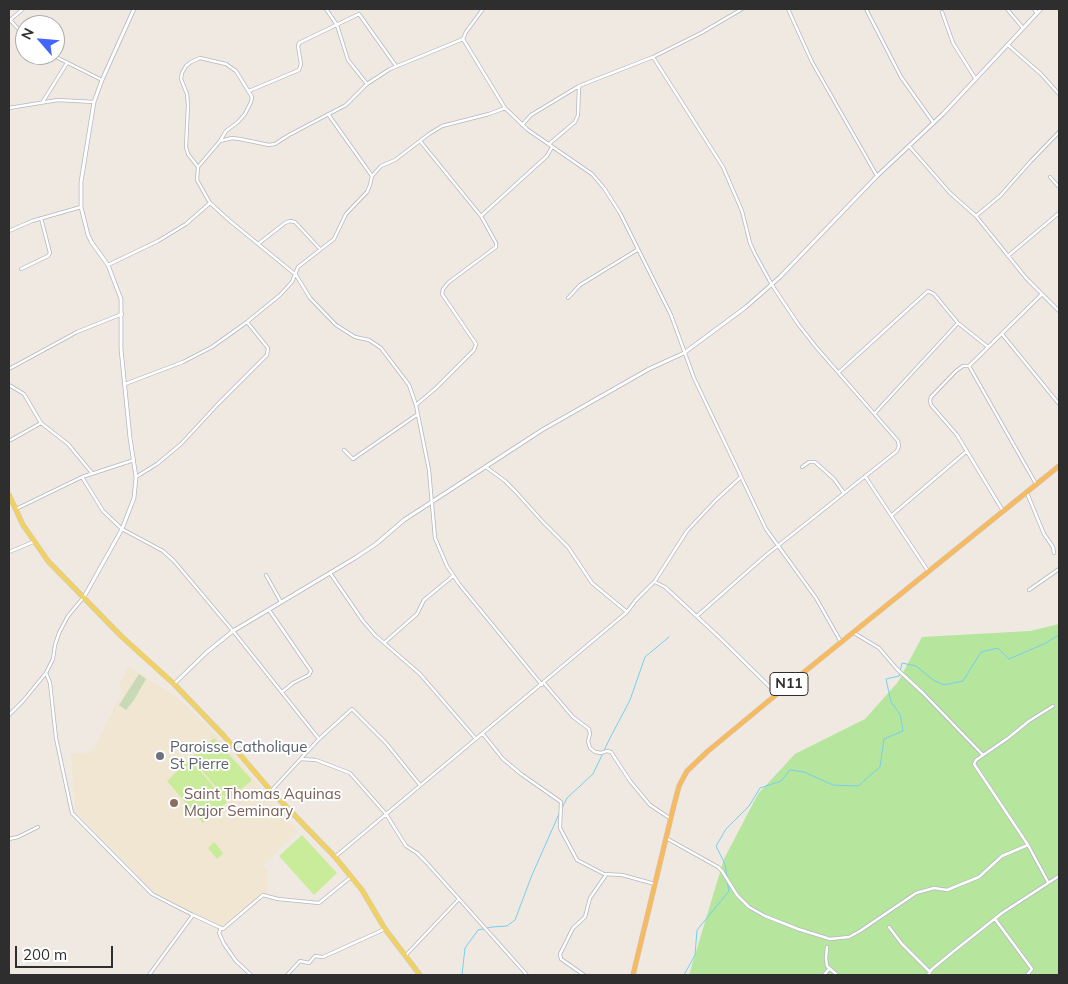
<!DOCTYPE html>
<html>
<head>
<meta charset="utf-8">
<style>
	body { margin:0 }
	#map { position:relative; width:1068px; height:984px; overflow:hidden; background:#efe9e1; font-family:Mulish,sans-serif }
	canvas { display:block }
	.frame { position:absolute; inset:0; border:10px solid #2e2e2e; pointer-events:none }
	.north { position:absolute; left:15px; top:15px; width:50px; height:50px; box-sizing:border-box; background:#fff; border:1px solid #ababab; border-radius:50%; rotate:297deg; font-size:14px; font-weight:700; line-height:20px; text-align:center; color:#2e2e2e }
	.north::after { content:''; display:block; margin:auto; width:18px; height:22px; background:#4264fb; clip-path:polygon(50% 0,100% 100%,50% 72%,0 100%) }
	.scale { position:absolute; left:15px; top:946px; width:98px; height:22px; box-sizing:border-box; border:2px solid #2e2e2e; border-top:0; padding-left:6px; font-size:15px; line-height:18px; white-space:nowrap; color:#2e2e2e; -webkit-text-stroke:4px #fff; paint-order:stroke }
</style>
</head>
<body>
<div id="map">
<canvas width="1068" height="984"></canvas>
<div class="frame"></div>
<div class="north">N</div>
<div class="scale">200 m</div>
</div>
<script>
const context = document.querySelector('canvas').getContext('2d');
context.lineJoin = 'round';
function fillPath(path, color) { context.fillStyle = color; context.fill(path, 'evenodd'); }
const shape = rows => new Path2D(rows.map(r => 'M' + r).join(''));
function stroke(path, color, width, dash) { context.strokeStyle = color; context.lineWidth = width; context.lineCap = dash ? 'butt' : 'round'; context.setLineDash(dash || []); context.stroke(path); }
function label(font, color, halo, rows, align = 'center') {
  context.font = font + ' Mulish,sans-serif'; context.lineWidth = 4; context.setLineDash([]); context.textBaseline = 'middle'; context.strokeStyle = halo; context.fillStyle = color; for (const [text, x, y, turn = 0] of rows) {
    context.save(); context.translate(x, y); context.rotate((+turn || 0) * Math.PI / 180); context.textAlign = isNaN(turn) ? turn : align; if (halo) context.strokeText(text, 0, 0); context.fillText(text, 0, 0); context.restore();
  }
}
fillPath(shape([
	[128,666,174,695,211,729,298,831,262,867,267,867,267,894,226,929,157,895,75,811,71,753,85,753,94,749,121,694,120,684]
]), '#f0e6d1');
fillPath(shape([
	[1059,624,1059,975,689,975,724,859,758,794,795,754,865,719,898,682,922,637,1030,631]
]), '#b6e59e');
fillPath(shape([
	[139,674,146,679,134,700,126,710,119,705]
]), '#c8d9b8');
fillPath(shape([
	[214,738,252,780,228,801,191,758],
	[190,759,227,802,203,823,167,781],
	[302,835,337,873,314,895,279,856],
	[214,842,223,853,217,859,208,848]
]), '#c9ec9a');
stroke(shape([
	[562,808,567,798,593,774,610,738,630,700,645,657,669,637],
	[727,877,725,864,716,846,726,829,749,806,760,788,781,781,790,770,804,772,833,785,858,786,880,767,884,739,903,731,900,714,891,702,886,679,899,676,902,663,916,666,933,680,944,685,963,681,981,652,998,648,1009,659,1046,643,1057,636,1059,637],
	[462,975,465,948,478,930,492,927,507,926,515,920,532,875,559,814],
	[684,975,695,955,697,930,729,891,727,881]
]), '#75cff0', 1);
const minor = shape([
	[326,9,337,25,348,60,367,84],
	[788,9,812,62,877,176],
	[866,9,901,77,933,122],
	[1007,9,1023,28],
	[1034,9,1037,13],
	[942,12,953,43,975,78],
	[10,20,25,36],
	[9,21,23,9],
	[463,39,505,108,528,130,592,174,604,188,620,213,671,315,694,378,766,529,816,598,841,642],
	[1008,45,1041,74,1059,94],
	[52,55,102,80],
	[653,57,723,167,742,211,750,243,755,254,772,285,798,324,816,347,898,441,899,446,897,451,765,556,697,616],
	[249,91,299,70,301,64,298,46,299,43,359,14,396,66],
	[42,103,67,63],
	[9,108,58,100,94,102],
	[328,114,372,176],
	[522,125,531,115,579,86,653,57,701,33,742,9],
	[220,141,232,138,240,139,269,145,275,144,289,135,346,105,367,84,390,69,463,39,466,32,483,9],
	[420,141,481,216],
	[549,144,575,122,578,115,579,86],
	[909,146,950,193,976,216,1026,278,1059,311],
	[198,167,188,154,186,147,188,105,187,94,181,79,182,73,186,66,191,62,200,58,226,64,236,71,252,97,251,102,245,114,238,122,226,131,220,141,198,167,197,180,210,203],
	[1050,177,1059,187],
	[976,216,1000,196,1031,161,1059,132],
	[9,231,32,221,81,207],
	[258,244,285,223,290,221,295,222,320,249],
	[1008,256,1059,213],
	[108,265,158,241,186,224,210,203,230,221,296,275,310,298,336,325,355,337,369,340,381,348,409,385,416,405],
	[21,269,48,256,50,253,41,218],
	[568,298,580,285,637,250],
	[1002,334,1059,404],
	[969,366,1036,484],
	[9,369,77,332,122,314],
	[839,372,928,291,934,294,958,323,988,347],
	[125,384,183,362,212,347,247,322,280,295,292,282,298,267,334,239,346,214,367,192,370,185,372,176,381,166,395,160,429,134,442,126,489,114,505,108],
	[9,385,24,394,41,423,68,444,92,473],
	[875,413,958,323],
	[9,441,41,423],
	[344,450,353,459,418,414],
	[486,467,505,481,516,492,543,522,568,547,592,583,627,612],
	[802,467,809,462,815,462,834,479,844,493],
	[865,476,928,571],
	[82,477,103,511,122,529,163,551,174,561,233,631,319,739],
	[136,477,157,464,181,444,218,404,267,355,268,348,247,322],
	[1027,493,1044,534,1053,547,1054,553],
	[16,509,82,477,134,460],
	[1003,511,957,435,931,405,930,401,931,397,956,371,963,366,969,366,1042,294],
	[892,515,967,451],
	[9,552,33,542],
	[330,573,363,621,375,635,420,674,476,739],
	[266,575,281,602],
	[655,582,665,587,718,636,777,694],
	[1029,590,1059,569],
	[269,610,311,671,309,675,293,683,282,692],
	[854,633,879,648,897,669,923,693,983,755],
	[384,643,417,614,424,600,453,576],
	[46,673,50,683,56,738,72,813,152,894,193,915],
	[544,683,573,717,589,729,590,734,588,741,590,748,595,752,601,753,607,751,611,752,630,781,650,805,671,819],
	[542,685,459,584,447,566,435,538,429,470,416,405,436,388,474,350,476,344,442,294,443,289,449,282,496,247,496,243,481,216,547,156,552,147],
	[9,715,23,701,46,673,53,659,55,645,59,633,68,616,83,598],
	[483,734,503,759,521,774,561,802,560,828,577,860,604,874,622,875,655,884],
	[301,759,316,760,350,773,386,814,406,846,417,853,426,862,527,975],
	[271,791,319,739,352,709,386,743,420,785],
	[666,838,718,867,722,871,737,895,749,907,765,916,798,929,830,939,849,937,860,931,916,893,934,888,947,890,979,877,1002,856,1028,845],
	[9,839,18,837,38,827],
	[335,857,627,612,636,600,655,581,687,531,716,500,741,477],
	[1048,882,1028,845,974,764,976,760,1008,738,1029,721,1053,706],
	[995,919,1032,969,1027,975],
	[889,927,902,944,930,972],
	[221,928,219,933,224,944,236,961,251,975],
	[827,947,826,958,827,966,837,975],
	[406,955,459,899],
	[149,975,193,915,223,929,263,895,278,899,319,903,351,877],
	[287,975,300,961,309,963,315,956,323,957,385,929],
	[584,975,561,959,560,954,573,928,585,917,590,898,606,875],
	[824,975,829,969],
	[928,975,932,969,954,951,1002,913,1059,876]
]);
const tertiary = shape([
	[84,597,122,529,134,498,136,477,130,438,121,349,121,299,108,265,92,243,88,235,81,207,81,182,94,102,102,80,134,9],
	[174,684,207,652,233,631,355,558,376,544,404,520,542,430,649,369,684,353,746,307,780,277,877,176,943,114,1041,9]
]);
const primary = shape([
	[9,495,23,525,48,561,121,636,174,684,224,736,271,791,335,857,362,890,385,929,420,975]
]);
const trunk = shape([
	[633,975,674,805,679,786,687,771,708,751,777,694,1059,466]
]);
stroke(minor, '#b4b7c1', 4);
stroke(tertiary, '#b4b7c1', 4.5);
stroke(primary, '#c9c9c9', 5.5);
stroke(trunk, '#c9c9c9', 5.5);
stroke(minor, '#fff', 2.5);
stroke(tertiary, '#fff', 3);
stroke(primary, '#f2d163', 4.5);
stroke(trunk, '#f8ba60', 4.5);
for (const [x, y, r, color] of [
	[160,756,5,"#6b7280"],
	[174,803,5,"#8d6e63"]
]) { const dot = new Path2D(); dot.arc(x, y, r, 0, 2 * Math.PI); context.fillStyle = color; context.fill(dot); stroke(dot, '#fff', 2); }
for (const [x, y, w] of [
	[789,684,38]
]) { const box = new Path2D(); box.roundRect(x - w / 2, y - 11.5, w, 23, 4); context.fillStyle = '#fff'; context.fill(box); stroke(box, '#2e2e2e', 1); }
label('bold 14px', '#2e2e2e', null, [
	["N11",789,684]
]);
label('15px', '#5b616d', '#fff', [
	["Paroisse Catholique",170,747],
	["St Pierre",170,764]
], 'left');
label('15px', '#785e54', '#fff', [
	["Saint Thomas Aquinas",184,794],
	["Major Seminary",184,811]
], 'left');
</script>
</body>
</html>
